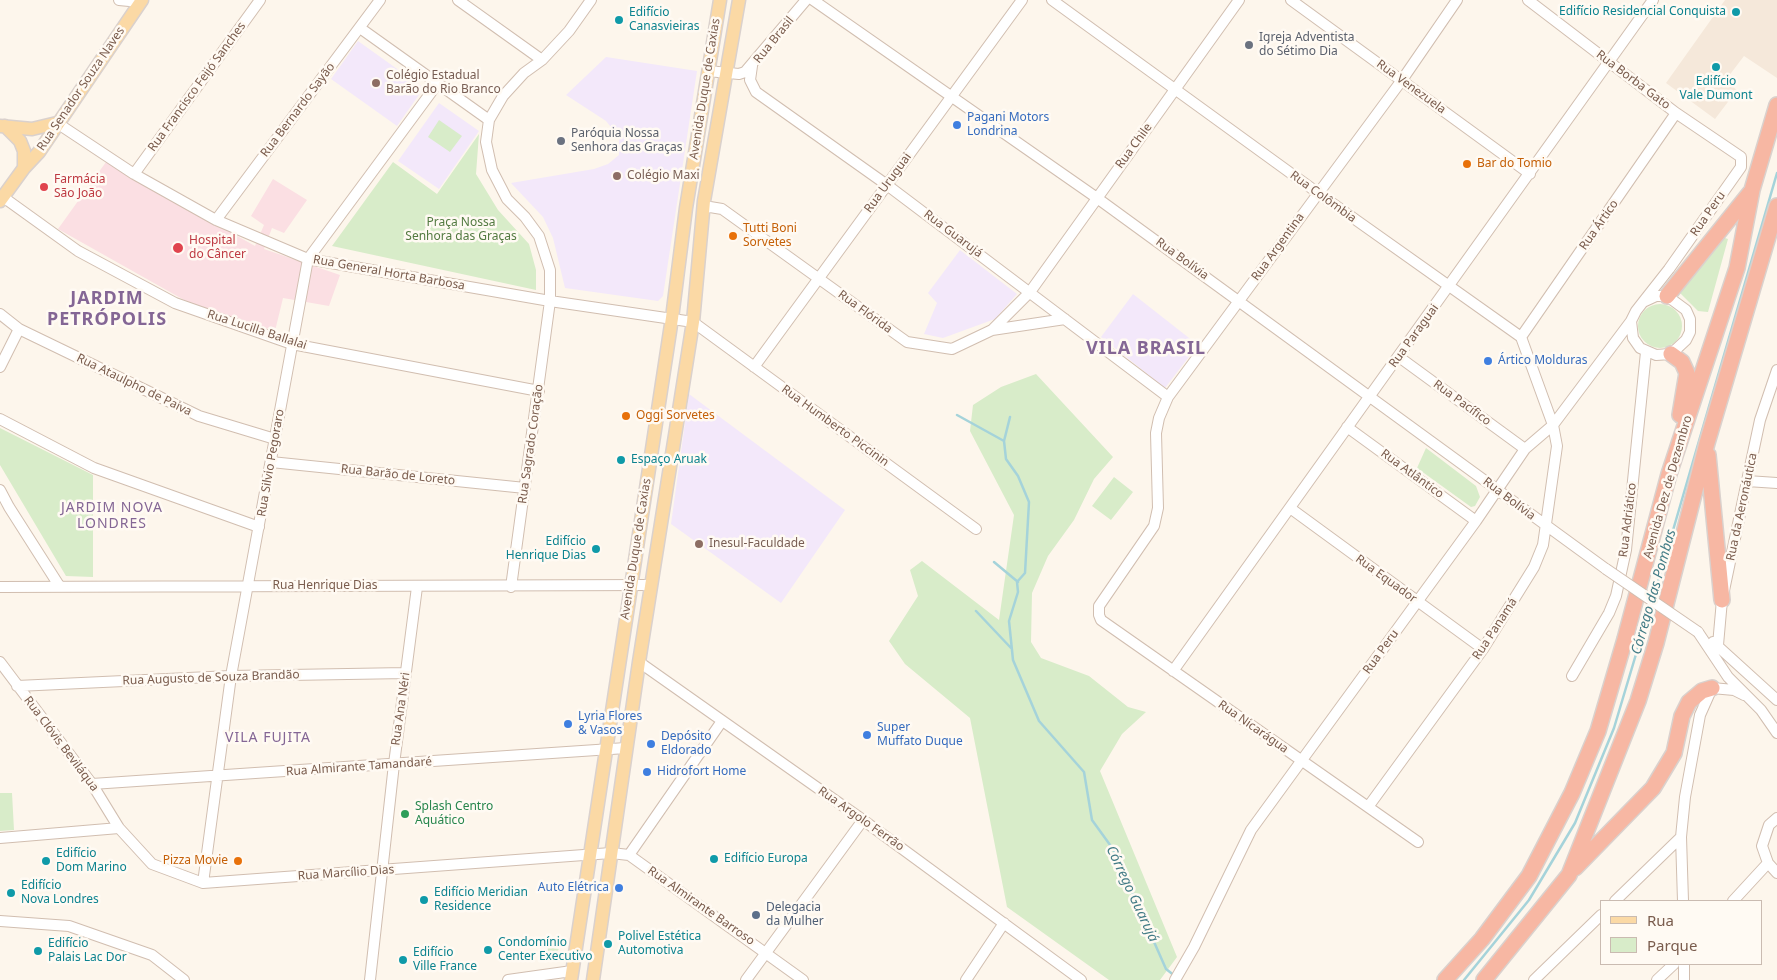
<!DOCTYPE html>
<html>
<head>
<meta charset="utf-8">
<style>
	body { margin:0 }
	#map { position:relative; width:1777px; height:980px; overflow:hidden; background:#fdf6ec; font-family:"Noto Sans",sans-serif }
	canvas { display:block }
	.legend { position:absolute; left:1600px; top:900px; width:162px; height:65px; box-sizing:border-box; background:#fffaf3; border:1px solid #cabbb1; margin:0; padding:6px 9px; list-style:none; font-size:15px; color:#7a5c4d }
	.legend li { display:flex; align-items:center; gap:10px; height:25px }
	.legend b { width:25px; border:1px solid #cabbb1 }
</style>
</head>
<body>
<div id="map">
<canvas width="1777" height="980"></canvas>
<ul class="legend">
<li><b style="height:6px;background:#fbd9a5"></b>Rua</li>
<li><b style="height:14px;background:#d8ecc9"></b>Parque</li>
</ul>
</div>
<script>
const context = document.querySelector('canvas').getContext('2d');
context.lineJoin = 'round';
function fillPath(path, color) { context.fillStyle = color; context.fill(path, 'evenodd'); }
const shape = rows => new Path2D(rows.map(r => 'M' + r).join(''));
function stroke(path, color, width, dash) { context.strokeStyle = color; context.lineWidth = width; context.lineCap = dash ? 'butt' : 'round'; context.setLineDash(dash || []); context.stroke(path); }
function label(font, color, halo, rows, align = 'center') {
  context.font = font + ' "Noto Sans",sans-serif'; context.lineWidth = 5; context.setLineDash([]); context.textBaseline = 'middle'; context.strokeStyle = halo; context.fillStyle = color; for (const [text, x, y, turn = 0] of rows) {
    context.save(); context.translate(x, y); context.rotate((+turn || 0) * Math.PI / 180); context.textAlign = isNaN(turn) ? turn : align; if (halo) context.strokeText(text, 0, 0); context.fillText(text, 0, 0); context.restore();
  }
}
fillPath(shape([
	[1725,0,1777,0,1777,78,1744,56,1725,81,1737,90,1715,119,1666,83]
]), '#f5e8da');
fillPath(shape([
	[358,41,421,86,421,92,397,126,331,79],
	[606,57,697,71,663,296,658,301,565,288,553,238,543,217,511,183,594,169,608,164,619,155,619,137,606,121,566,95],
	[439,103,479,131,439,189,398,161],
	[960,250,1017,294,995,319,943,338,924,334,937,303,928,293],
	[1133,294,1198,345,1165,388,1101,337],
	[689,394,845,510,781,603,671,524]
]), '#f3e8fa');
fillPath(shape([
	[106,162,255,246,264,225,251,216,273,179,307,200,284,233,272,228,264,249,340,275,329,306,283,298,275,331,193,305,58,229]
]), '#fbdfe3');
fillPath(shape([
	[439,120,462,136,450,152,428,137],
	[479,134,476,174,498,210,529,244,536,270,536,290,332,246,393,162,437,194],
	[1722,237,1728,239,1708,312,1698,311,1677,290],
	'1638 326a22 22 0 1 1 44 0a22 22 0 1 1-44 0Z',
	[1036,374,1113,457,1094,479,1074,520,1048,556,1032,593,1031,642,1041,658,1089,676,1128,707,1146,712,1122,734,1100,771,1177,957,1160,980,1109,980,1007,907,970,718,905,664,889,641,918,596,910,570,922,561,999,620,1014,515,970,431,973,405,1001,387],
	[0,428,93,475,93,577,66,576,0,465],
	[1426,448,1476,486,1480,497,1475,506,1471,507,1417,468],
	[1114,477,1133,492,1111,520,1092,506],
	[0,793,12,793,14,830,0,831],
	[548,947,559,949,547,962]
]), '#d8ecc9');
stroke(shape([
	[957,415,1004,441],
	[1010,417,1004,441,1006,459,1018,476,1029,502,1025,573,1017,582,1018,592,1009,621,1013,660,1039,721,1084,772,1092,820,1113,849,1166,969,1175,976],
	[994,562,1018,582],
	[1653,599,1777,173],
	[976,611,1011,648],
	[1464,980,1529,900,1575,823,1614,728,1651,604]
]), '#a5d3da', 2.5);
const minor = shape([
	[119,0,140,2],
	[458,0,542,60],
	[813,0,1097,198,1606,569],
	[1052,0,1318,193,1521,337,1553,425,1557,446,1543,545,1534,567,1483,649,1368,807],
	[1291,0,1530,174],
	[1528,0,1676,113,1741,157,1741,167,1669,269,1643,302,1636,311,1631,321,1633,338,1640,348,1656,355,1671,354,1686,340,1690,332,1690,319,1686,310,1667,296,1656,296,1643,302],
	[360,28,489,120],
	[752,66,750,80,756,92,887,185,1168,397],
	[708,71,739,74,745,72,806,0],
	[57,123,134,174,216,220,308,259,550,301,693,322,976,529],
	[134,174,260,0],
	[3,197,78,251,175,303,292,344,539,391],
	[703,209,710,207,722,209,907,342,952,349,992,330,1030,292,1239,0],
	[216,220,380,0],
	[0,314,19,329,199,416,275,439],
	[992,330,1065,319],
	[1521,337,1676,113],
	[1399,357,1525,449],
	[0,367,19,329],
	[754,367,1022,0],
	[0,419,94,468,259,527],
	[1347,427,1476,521],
	[271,462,525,488],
	[1747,481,1777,483],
	[0,490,9,507,60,587],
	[1290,508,1483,649],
	[0,587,651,585],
	[511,587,550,301,550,270,539,236,525,217,507,199,492,170,486,142,489,120,503,96,524,73,542,60,569,31,591,0],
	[1698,632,1728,677,1761,710,1777,733],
	[1713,642,1777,700],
	[1718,645,1722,600,1747,481,1760,420,1777,370],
	[0,662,92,784,119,828,152,864,203,883,611,853,629,855,803,980],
	[639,662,863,820,1081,980],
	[1173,671,1653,0],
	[1572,676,1609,613,1616,596,1626,550,1646,352],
	[17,686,231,676,406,673],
	[92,784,626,748],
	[1777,818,1769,825,1762,846,1768,863,1777,873],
	[0,838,119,828],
	[1418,842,1101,620,1099,615,1099,606,1154,526,1158,508,1156,433,1159,418,1168,397,1402,80,1457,0],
	[629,855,722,721],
	[203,883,231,676,308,259,438,83],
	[1615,901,1681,837],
	[1683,901,1681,837,1685,797,1700,715,1712,688,1734,690,1744,695],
	[1733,901,1768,863],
	[0,921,69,926,152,955,184,980],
	[370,980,394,764,417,587],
	[508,980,572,971],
	[746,980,863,820],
	[966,980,1004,923],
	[1175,980,1194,947,1251,830,1476,521,1525,449,1553,425,1631,321],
	[1534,980,1601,915],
	[1657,980,1674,964],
	[1684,980,1684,964]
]);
const major = shape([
	[0,126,32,129,57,123],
	[5,126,20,141,24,151,24,168],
	[0,201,24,168,39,152,142,0],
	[571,980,672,318,686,208,720,0],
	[593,980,639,662,693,322,704,201,739,0]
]);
const highway = shape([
	[1667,296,1750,193],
	[1671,354,1682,362,1687,373,1680,415],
	[1708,455,1722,600],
	[1575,868,1653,788,1674,753,1682,716,1689,702,1702,691,1712,688],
	[1445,980,1482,939,1529,876,1572,793,1598,731,1625,639,1669,474,1737,268,1752,190,1777,105],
	[1484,980,1569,875,1638,701,1656,643,1707,443,1777,206]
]);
stroke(minor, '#d1beb0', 12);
stroke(major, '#dad1cd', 15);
stroke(highway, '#dad1cd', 18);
stroke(minor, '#fff', 10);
stroke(major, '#fbd9a5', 12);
stroke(highway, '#f7b7a3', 15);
const minorBridge = shape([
	[1606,569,1698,632]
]);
stroke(minorBridge, '#d1beb0', 12, []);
stroke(minorBridge, '#fff', 10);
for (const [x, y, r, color] of [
	[1736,12,5,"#0f9aa8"],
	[619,20,5,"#0f9aa8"],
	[1249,45,5,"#6b7280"],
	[1716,67,5,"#0f9aa8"],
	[376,83,5,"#8d6e63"],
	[957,125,5,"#3f7fe0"],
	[561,141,5,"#6b7280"],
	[1467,164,5,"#e8710a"],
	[617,176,5,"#8d6e63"],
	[44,187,5,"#e0444e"],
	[733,236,5,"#e8710a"],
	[178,248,6,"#e0444e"],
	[1488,361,5,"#3f7fe0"],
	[626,416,5,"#e8710a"],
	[621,460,5,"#0f9aa8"],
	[699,544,5,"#8d6e63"],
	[596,549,5,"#0f9aa8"],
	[568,724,5,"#3f7fe0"],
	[867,735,5,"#3f7fe0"],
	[651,744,5,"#3f7fe0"],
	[647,772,5,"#3f7fe0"],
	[405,814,5,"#2e9e5b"],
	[714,859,5,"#0f9aa8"],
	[46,861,5,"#0f9aa8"],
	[238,861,5,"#e8710a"],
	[619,888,5,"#3f7fe0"],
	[11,893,5,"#0f9aa8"],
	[424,900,5,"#0f9aa8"],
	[756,915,5,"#5c6f8a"],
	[608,944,5,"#0f9aa8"],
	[488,950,5,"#0f9aa8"],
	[38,951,5,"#0f9aa8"],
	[403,960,5,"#0f9aa8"]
]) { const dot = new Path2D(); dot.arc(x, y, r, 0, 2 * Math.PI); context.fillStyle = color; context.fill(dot); stroke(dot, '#fffaf3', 2); }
label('12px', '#0d838f', '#fffaf3', [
	["Edifício Residencial Conquista",1726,12,"right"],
	["Edifício",629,13],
	["Canasvieiras",629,27],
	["Edifício",1716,82,"center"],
	["Vale Dumont",1716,96,"center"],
	["Espaço Aruak",631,460],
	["Edifício",586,542,"right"],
	["Henrique Dias",586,556,"right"],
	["Edifício",56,854],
	["Dom Marino",56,868],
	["Edifício Europa",724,859],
	["Edifício",21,886],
	["Nova Londres",21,900],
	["Edifício Meridian",434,893],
	["Residence",434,907],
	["Polivel Estética",618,937],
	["Automotiva",618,951],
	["Condomínio",498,943],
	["Center Executivo",498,957],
	["Edifício",48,944],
	["Palais Lac Dor",48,958],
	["Edifício",413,953],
	["Ville France",413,967]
], 'left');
label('12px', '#5b616d', '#fffaf3', [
	["Igreja Adventista",1259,38],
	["do Sétimo Dia",1259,52],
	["Paróquia Nossa",571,134],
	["Senhora das Graças",571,148]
], 'left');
label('12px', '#7a5c4d', '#fffaf3', [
	["Rua Brasil",774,40,-51],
	["Rua Borba Gato",1633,80,37],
	["Rua Francisco Feijó Sanches",197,87,-54],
	["Rua Venezuela",1411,87,36],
	["Rua Senador Souza Naves",81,89,-56],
	["Avenida Duque de Caxias",705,89,-81],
	["Rua Bernardo Sayão",298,110,-53],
	["Rua Chile",1134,146,-54],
	["Rua Uruguai",888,183,-54],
	["Rua Colômbia",1323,197,36],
	["Rua Peru",1708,214,-55],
	["Rua Ártico",1599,225,-55],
	["Rua Guarujá",953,234,37],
	["Rua Argentina",1278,247,-54],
	["Rua Bolívia",1182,259,36],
	["Rua General Horta Barbosa",389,273,10],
	["Rua Flórida",865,312,36],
	["Rua Lucilla Ballalai",257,330,18],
	["Rua Paraguai",1414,336,-54],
	["Rua Ataulpho de Paiva",134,385,26],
	["Rua Pacífico",1462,403,36],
	["Rua Humberto Piccinin",835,426,36],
	["Rua Sagrado Coração",531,444,-82],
	["Rua Silvio Pegoraro",271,463,-80],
	["Rua Atlântico",1412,474,36],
	["Rua Barão de Loreto",398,475,6],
	["Avenida Dez de Dezembro",1668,487,-74],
	["Rua Bolívia",1509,499,37],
	["Rua da Aeronáutica",1742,507,-78],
	["Rua Adriático",1628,520,-83],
	["Avenida Duque de Caxias",636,549,-81],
	["Rua Equador",1386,579,36],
	["Rua Henrique Dias",325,586],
	["Rua Panamá",1495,629,-57],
	["Rua Peru",1381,652,-54],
	["Rua Augusto de Souza Brandão",211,678,-2],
	["Rua Ana Néri",401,709,-82],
	["Rua Nicarágua",1253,727,35],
	["Rua Clóvis Beviláqua",61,744,53],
	["Rua Almirante Tamandaré",359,767,-4],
	["Rua Argolo Ferrão",861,819,35],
	["Rua Marcílio Dias",346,873,-4],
	["Rua Almirante Barroso",701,906,35]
]);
label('12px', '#785e54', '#fffaf3', [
	["Colégio Estadual",386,76],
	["Barão do Rio Branco",386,90],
	["Colégio Maxi",627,176],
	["Inesul-Faculdade",709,544]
], 'left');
label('12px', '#366cbe', '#fffaf3', [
	["Pagani Motors",967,118],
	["Londrina",967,132],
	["Ártico Molduras",1498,361],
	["Lyria Flores",578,717],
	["& Vasos",578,731],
	["Super",877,728],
	["Muffato Duque",877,742],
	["Depósito",661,737],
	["Eldorado",661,751],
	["Hidrofort Home",657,772],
	["Auto Elétrica",609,888,"right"]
], 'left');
label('12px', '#c56008', '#fffaf3', [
	["Bar do Tomio",1477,164],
	["Tutti Boni",743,229],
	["Sorvetes",743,243],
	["Oggi Sorvetes",636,416],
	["Pizza Movie",228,861,"right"]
], 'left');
label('12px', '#be3a42', '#fffaf3', [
	["Farmácia",54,180],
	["São João",54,194],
	["Hospital",189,241],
	["do Câncer",189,255]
], 'left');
label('12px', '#537a41', '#fffaf3', [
	["Praça Nossa",461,223],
	["Senhora das Graças",461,237]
]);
label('12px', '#27864d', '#fffaf3', [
	["Splash Centro",415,807],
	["Aquático",415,821]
], 'left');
label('12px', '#4e5e75', '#fffaf3', [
	["Delegacia",766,908],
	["da Mulher",766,922]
], 'left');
context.letterSpacing = '1px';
label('14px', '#846695', '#fffaf3', [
	["JARDIM NOVA",112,508],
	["LONDRES",112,524],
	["VILA FUJITA",268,738]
]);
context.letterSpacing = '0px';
label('italic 14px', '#437c86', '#fffaf3', [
	["Córrego das Pombas",1654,592,-74],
	["Córrego Guarujá",1132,894,65]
]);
context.letterSpacing = '1px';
label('bold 18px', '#846695', '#fffaf3', [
	["JARDIM",107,299],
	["PETRÓPOLIS",107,320],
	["VILA BRASIL",1146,349]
]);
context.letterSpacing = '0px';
</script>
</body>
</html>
